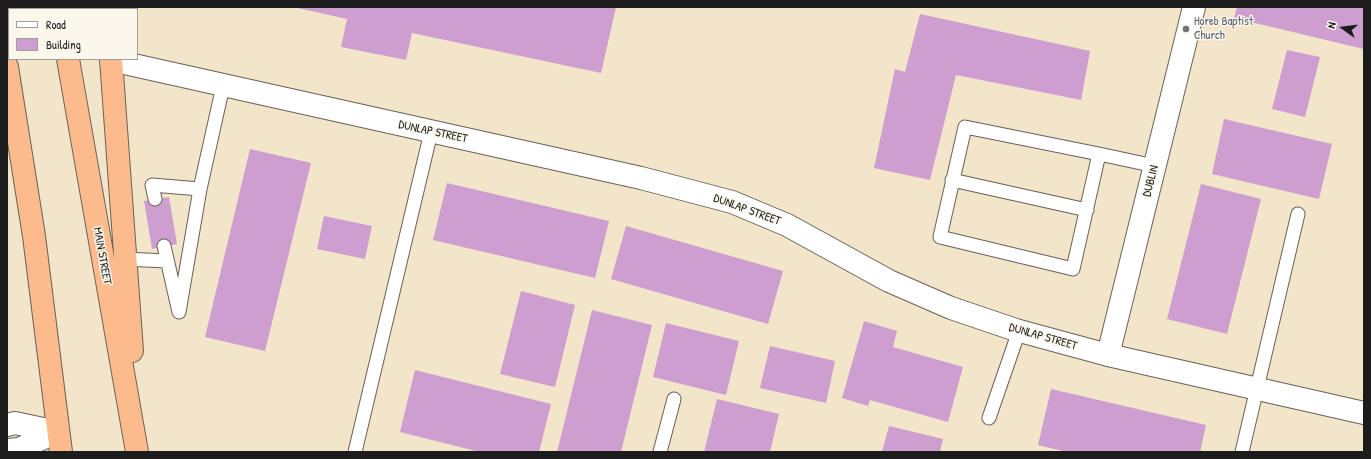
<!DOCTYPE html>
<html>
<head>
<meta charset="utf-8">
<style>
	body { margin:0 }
	#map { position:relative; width:1371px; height:459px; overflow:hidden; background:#f2e5ca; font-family:"Patrick Hand",sans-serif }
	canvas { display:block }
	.frame { position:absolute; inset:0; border:8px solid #1c1c1c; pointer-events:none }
	.legend { position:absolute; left:8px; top:8px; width:130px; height:52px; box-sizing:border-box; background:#fbf7ec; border:1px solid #a29f99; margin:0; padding:5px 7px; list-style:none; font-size:12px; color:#1c1c1c }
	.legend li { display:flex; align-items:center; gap:8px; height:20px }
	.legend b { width:20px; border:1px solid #a29f99 }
	.north { position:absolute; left:1323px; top:8px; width:40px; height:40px; -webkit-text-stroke:3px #fbf7ec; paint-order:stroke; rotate:284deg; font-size:11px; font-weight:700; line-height:16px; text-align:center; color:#1c1c1c }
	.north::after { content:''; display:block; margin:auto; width:14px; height:18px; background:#1c1c1c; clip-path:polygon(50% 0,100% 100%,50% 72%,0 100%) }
</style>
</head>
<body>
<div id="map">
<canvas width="1371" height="459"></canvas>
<div class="frame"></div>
<ul class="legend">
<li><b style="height:5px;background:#fff"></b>Road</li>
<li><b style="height:11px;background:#cd9ecf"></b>Building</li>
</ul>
<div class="north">N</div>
</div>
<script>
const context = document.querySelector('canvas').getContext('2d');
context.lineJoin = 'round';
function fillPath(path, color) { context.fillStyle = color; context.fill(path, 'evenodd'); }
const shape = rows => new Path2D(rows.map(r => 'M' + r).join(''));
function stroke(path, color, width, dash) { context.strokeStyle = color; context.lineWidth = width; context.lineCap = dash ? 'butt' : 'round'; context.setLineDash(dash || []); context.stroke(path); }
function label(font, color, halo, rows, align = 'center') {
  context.font = font + ' "Patrick Hand",sans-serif'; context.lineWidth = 3; context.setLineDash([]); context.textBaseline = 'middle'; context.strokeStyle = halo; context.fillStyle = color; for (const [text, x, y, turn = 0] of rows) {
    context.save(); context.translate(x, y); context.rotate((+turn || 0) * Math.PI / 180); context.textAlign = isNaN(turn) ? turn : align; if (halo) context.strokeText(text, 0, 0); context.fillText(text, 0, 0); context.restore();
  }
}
fillPath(shape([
	[293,7,616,7,601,73,412,33,406,60,341,47,347,19],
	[1237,7,1364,7,1364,49,1234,18],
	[920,14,1090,51,1081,100,956,75,930,180,874,168,895,69,905,72],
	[1287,50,1320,57,1305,117,1272,109],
	[1224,119,1332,144,1319,199,1212,174],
	[250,149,311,163,265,351,205,337],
	[447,183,609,221,595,278,433,240],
	[1201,184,1261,199,1227,334,1167,319],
	[169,197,177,244,152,249,144,201],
	[324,216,372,226,365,259,317,249],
	[626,226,783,271,768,324,611,279],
	[521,291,575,305,555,387,500,374],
	[592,310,652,325,621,452,557,452],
	[864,321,897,331,893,347,963,367,948,422,870,400,868,406,842,398],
	[666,323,739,341,726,395,653,377],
	[770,346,835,361,826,403,760,388],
	[415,370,551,404,539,452,480,452,400,432],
	[1051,389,1206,425,1200,452,1067,452,1038,445],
	[717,399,779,414,770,452,704,452],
	[889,426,943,439,940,452,882,452]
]), '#cd9ecf');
const lane = shape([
	[1099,154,1073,269,940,237,965,127,1099,154,1155,166],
	[952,180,1087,210],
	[155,199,152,185,200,189],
	[164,246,179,312,200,189,223,86],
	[124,259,167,261],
	[989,418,1019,331],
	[355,452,431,132],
	[660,452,674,399],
	[1242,452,1298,214]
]);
const street = shape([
	[111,60,641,178,732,202,787,225,889,281,951,308,1016,330,1108,355,1364,413],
	[1108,355,1194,7],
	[7,425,15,423,57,432],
	[7,450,19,449,57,432]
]);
const highway = shape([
	[59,7,59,9],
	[103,7,104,9],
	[68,59,137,452],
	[111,59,132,351],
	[7,67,34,236,61,452]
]);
stroke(lane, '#676259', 15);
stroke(street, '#676259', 24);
stroke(highway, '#676259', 24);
stroke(lane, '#fff', 13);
stroke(street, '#fff', 22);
stroke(highway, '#fcba8d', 22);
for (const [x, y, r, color] of [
	[1186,29,4,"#6b7280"]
]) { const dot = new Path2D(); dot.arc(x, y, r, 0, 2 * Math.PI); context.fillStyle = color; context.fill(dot); stroke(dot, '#fbf7ec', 1.5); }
label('12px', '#5b616d', '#fbf7ec', [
	["Horeb Baptist",1194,22],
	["Church",1194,36]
], 'left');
label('12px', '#1c1c1c', '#fbf7ec', [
	["DUNLAP STREET",433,132,12],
	["DUBLIN",1151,181,-76],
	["DUNLAP STREET",747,210,20],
	["MAIN STREET",102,256,80],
	["DUNLAP STREET",1043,337,16]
]);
</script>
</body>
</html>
